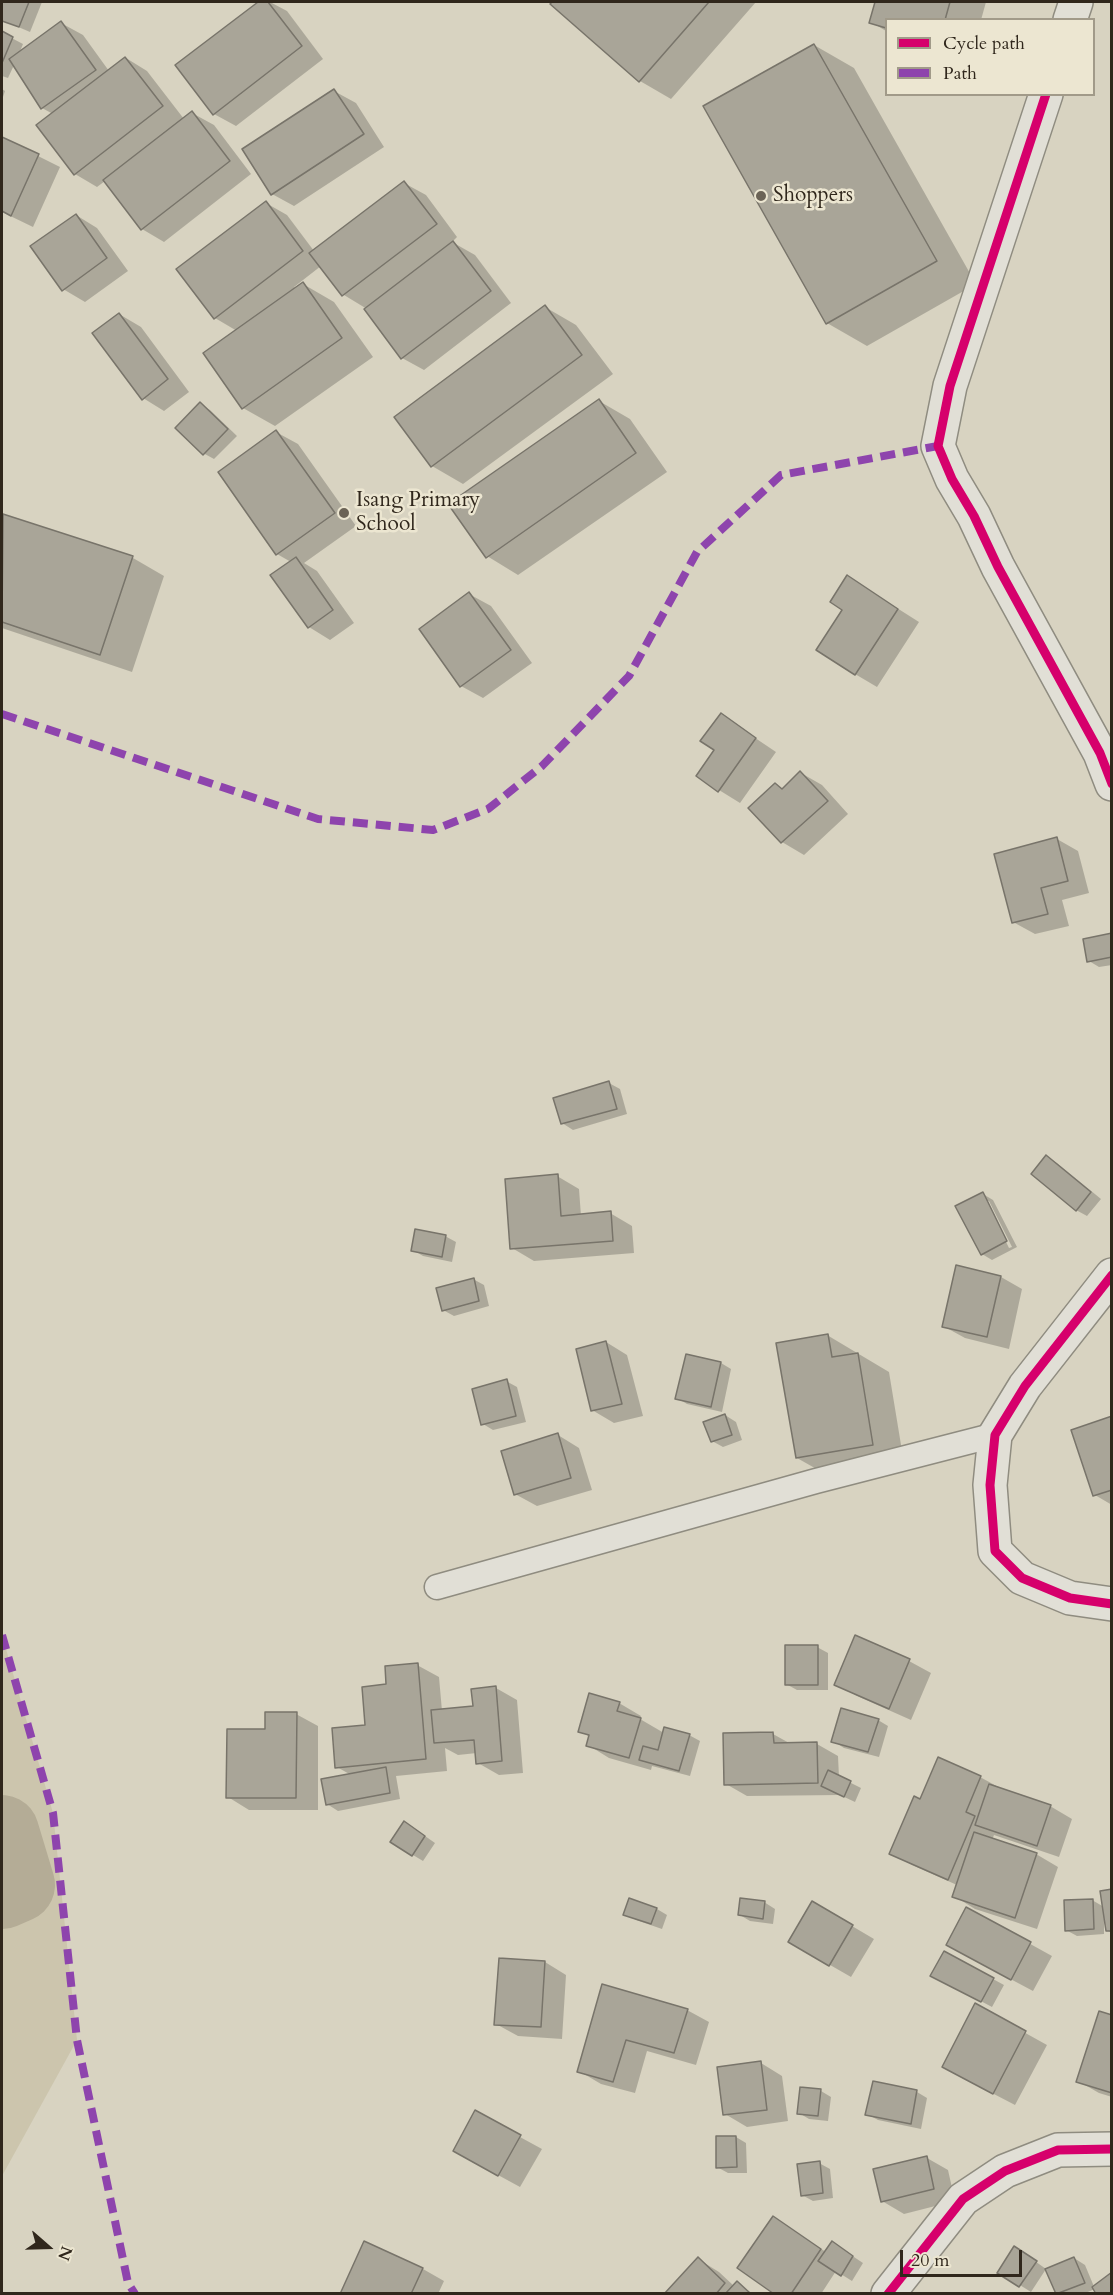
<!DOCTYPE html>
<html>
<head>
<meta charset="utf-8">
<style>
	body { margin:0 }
	#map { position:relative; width:1113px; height:2295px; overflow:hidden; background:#d8d3c1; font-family:Cardo,serif }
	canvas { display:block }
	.frame { position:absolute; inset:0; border:3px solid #30271c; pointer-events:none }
	.legend { position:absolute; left:885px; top:18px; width:210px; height:78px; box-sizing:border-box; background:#ece6d1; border:2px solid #a19a89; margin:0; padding:8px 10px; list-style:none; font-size:18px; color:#30271c }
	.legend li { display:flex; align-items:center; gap:12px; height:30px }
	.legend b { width:30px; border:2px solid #a19a89 }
	.north { position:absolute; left:18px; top:2217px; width:60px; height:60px; -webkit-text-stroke:4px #ece6d1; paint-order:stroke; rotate:110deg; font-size:16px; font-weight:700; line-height:24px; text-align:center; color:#30271c }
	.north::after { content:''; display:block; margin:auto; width:21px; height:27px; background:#30271c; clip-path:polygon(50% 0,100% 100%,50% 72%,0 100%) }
	.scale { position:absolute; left:900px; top:2250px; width:122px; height:27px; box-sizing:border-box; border:3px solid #30271c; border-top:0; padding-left:8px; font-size:18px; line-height:21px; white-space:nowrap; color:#30271c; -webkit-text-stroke:4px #ece6d1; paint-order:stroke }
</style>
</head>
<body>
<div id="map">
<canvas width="1113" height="2295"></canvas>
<div class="frame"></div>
<ul class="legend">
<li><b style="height:8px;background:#d6006c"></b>Cycle path</li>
<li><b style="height:8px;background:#8e44ad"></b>Path</li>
</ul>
<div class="north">N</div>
<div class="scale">20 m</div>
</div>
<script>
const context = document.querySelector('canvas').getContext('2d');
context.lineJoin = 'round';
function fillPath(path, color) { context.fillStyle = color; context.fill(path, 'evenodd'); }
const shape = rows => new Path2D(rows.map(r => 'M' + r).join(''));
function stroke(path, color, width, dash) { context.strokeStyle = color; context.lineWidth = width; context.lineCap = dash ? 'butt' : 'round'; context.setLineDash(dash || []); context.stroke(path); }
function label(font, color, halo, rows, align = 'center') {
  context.font = font + ' Cardo,serif'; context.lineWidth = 5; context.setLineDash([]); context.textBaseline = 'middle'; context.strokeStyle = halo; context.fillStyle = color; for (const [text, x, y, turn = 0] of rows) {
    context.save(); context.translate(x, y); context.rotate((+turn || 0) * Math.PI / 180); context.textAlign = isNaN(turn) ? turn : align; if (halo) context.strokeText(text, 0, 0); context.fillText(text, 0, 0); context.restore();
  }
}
fillPath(shape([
	[2,1635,53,1813,77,2040,2,2176]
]), '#ccc5ad');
fillPath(shape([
	[4,2,42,2,30,32,2,20],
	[261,2,270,2,287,11,323,59,236,126,214,114,178,65],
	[554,2,756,2,671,99,640,81,552,4],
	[877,2,986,2,981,20,886,20,886,31,871,22],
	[61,23,83,35,109,71,126,58,147,71,184,119,192,113,214,125,251,174,164,242,142,229,105,181,97,187,75,174,38,125,53,114,42,108,14,65,8,78,2,76,2,33,23,44,19,54],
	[814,45,854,68,976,284,867,346,827,323],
	[2,89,5,91,2,100],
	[334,91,356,103,384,147,294,206,272,194],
	[2,138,60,167,33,227,2,212],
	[404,183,426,195,457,237,452,242,475,255,511,303,424,370,402,358,367,309,344,295,321,266,294,287,295,289,303,284,334,302,373,357,275,426,243,408,237,331,215,318,266,203,287,215,314,251],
	[76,215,97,228,128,271,85,302,63,289],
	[545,307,576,325,613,374,463,484,432,466],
	[119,314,141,327,189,392,164,411,143,398],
	[599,401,630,419,667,472,518,575,487,556],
	[200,404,210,410,237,436,214,459,203,453],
	[276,432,298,444,356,526,304,563,317,571,354,623,330,640,309,627,291,562,277,554,220,473],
	[4,515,133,558,164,576,132,672,2,628,2,522],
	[848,577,919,622,877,687,855,674,844,609],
	[469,594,491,606,532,663,483,698,461,686],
	[721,715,776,752,740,803,719,790,716,750],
	[801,773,822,785,848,814,804,855,782,842,750,808,775,785,784,789],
	[1057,839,1078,851,1089,893,1062,900,1069,926,1035,934,1013,922],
	[1112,935,1112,965,1099,967,1089,961],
	[609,1083,620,1089,627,1114,573,1130,562,1123],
	[1047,1157,1057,1163,1101,1199,1087,1216,1076,1210],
	[557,1176,579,1189,581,1216,610,1213,632,1226,634,1253,534,1261,512,1248],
	[983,1194,993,1200,1017,1247,992,1260,982,1254],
	[986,1201,989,1201,1012,1247,1009,1248],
	[445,1236,456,1242,452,1262,423,1256,413,1250],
	[1001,1277,1022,1289,1009,1349,965,1338,943,1326],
	[473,1279,484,1285,489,1306,454,1316,443,1310],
	[827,1335,889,1372,904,1463,829,1476,797,1458],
	[606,1342,627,1355,643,1416,614,1423,592,1410],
	[687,1356,721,1363,731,1369,722,1412,687,1404,677,1398],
	[506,1381,517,1387,526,1422,493,1430,483,1424],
	[725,1415,736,1422,742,1440,723,1447,712,1441],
	[1112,1418,1112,1505,1095,1495],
	[558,1435,579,1448,592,1490,537,1506,515,1494],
	[856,1637,909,1661,931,1673,911,1720,857,1696,836,1684],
	[817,1647,828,1653,828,1690,797,1690,786,1684],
	[417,1665,439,1677,442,1711,475,1707,496,1688,517,1700,523,1773,499,1775,478,1763,477,1753,458,1755,445,1748,447,1771,396,1776,400,1799,338,1811,327,1804,351,1775,337,1767,367,1727,388,1686],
	[619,1703,641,1716,640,1719,664,1733,689,1735,700,1741,690,1776,652,1766,651,1770,609,1758,588,1745,590,1737,580,1731],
	[296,1714,318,1726,318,1810,249,1810,228,1797,266,1731],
	[878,1720,888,1726,879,1757,844,1748,833,1741],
	[773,1734,791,1744,817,1744,838,1756,839,1777,861,1788,855,1802,840,1795,747,1796,726,1784],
	[980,1777,1002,1789,1050,1806,1072,1819,1059,1857,994,1835,992,1840,1036,1854,1058,1867,1037,1929,975,1909,954,1896,957,1885,912,1865,891,1853,921,1801],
	[415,1829,435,1843,423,1861,413,1855],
	[1112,1890,1112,1933,1107,1930,1106,1919,1104,1920,1104,1934,1077,1936,1066,1930,1092,1900,1104,1907],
	[630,1900,657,1909,667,1915,662,1929,636,1920,625,1914],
	[764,1902,775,1909,773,1924,750,1921,740,1915],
	[813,1903,874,1939,851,1977,790,1942],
	[967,1909,1052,1956,1033,1991,969,1957],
	[545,1962,566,1975,562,2039,518,2036,496,2024],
	[993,1979,1004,1985,992,2007,943,1981],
	[603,1986,687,2010,709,2022,696,2065,647,2051,635,2093,601,2084,579,2071],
	[975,2005,1047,2045,1015,2105,965,2079],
	[1112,2017,1112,2097,1099,2093,1078,2081],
	[761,2063,782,2076,788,2121,747,2127,725,2114],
	[874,2083,917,2092,927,2098,921,2129,878,2120,867,2114],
	[821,2091,831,2097,828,2121,809,2119,799,2113],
	[520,2137,542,2149,520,2187,476,2163],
	[736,2137,746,2143,747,2173,728,2173,717,2167],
	[927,2158,948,2170,955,2201,904,2214,882,2201],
	[819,2163,830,2169,833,2198,813,2201,802,2195],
	[773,2218,826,2252,842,2249,863,2263,852,2281,836,2271,821,2294,777,2294],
	[1025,2254,1046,2269,1031,2292,999,2272],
	[1074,2258,1085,2265,1095,2289,1083,2294,1057,2294],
	[698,2259,719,2272,734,2286,737,2283,753,2294,666,2294],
	[423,2269,444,2281,438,2294,342,2294]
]), '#0003');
stroke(shape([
	[2,1832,18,1885,2,1892]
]), '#b4ac96', 74);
const building = shape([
	[2,2,29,2,19,27,2,21,2,2],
	[258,2,268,2,302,46,213,115,175,65,258,2],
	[552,2,709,2,639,82,550,4,552,2],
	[875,2,950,2,945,20,886,20,886,28,869,23,875,2],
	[61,21,96,70,41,109,9,59,61,21],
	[2,31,13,37,2,63,2,31],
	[814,44,937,261,826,324,703,106,814,44],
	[125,57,163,106,74,175,36,125,125,57],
	[334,89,364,134,271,195,242,149,334,89],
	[192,111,230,161,141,230,103,180,192,111],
	[2,137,39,154,11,216,2,211,2,137],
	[404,181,437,224,342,296,309,253,404,181],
	[266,201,303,251,214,319,176,269,266,201],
	[76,214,107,258,62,291,30,246,76,214],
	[453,241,491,291,401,359,364,309,453,241],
	[303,282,342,338,242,409,203,353,303,282],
	[545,305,582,355,431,467,394,417,545,305],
	[119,313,168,379,142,400,92,333,119,313],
	[599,399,636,453,486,558,448,504,599,399],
	[200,402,228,429,203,455,175,428,200,402],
	[276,430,335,513,276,555,218,472,276,430],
	[3,514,133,556,100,655,2,622,3,514],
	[296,557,333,610,308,628,270,575,296,557],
	[847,575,898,609,855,675,816,650,842,610,830,602,847,575],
	[469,592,511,650,460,687,419,629,469,592],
	[721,713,756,738,718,792,696,776,714,750,700,741,721,713],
	[800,771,828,801,781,843,748,808,775,783,782,789,800,771],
	[1057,837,1068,881,1041,888,1048,914,1012,923,994,854,1057,837],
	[1112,933,1112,957,1087,962,1083,939,1112,933],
	[609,1081,617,1109,561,1124,553,1098,609,1081],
	[1046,1155,1091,1192,1076,1211,1031,1174,1046,1155],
	[558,1174,561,1216,611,1211,613,1241,510,1249,505,1179,558,1174],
	[983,1192,1007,1241,981,1255,955,1206,983,1192],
	[415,1229,446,1235,442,1257,411,1251,415,1229],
	[956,1265,1001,1276,987,1337,942,1327,956,1265],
	[474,1278,479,1301,442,1311,436,1288,474,1278],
	[828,1334,832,1357,858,1353,873,1445,796,1458,776,1343,828,1334],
	[606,1341,622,1404,591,1411,576,1349,606,1341],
	[686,1354,721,1362,711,1407,675,1399,686,1354],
	[507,1379,516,1416,481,1425,472,1389,507,1379],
	[725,1414,732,1435,711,1442,703,1422,725,1414],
	[1112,1416,1112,1490,1093,1496,1071,1430,1112,1416],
	[558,1433,571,1478,514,1495,501,1451,558,1433],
	[855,1635,910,1659,889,1709,834,1685,855,1635],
	[785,1645,818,1645,818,1685,785,1685,785,1645],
	[418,1663,426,1759,335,1768,332,1728,365,1725,362,1687,386,1684,385,1666,418,1663],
	[496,1686,502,1761,476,1764,474,1740,434,1743,431,1710,473,1706,471,1689,496,1686],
	[589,1693,620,1702,617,1711,641,1718,629,1758,586,1746,589,1735,578,1732,589,1693],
	[841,1708,879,1719,868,1752,831,1742,841,1708],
	[265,1712,297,1712,296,1798,226,1798,227,1729,265,1729,265,1712],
	[664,1727,690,1734,679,1771,639,1760,643,1746,658,1750,664,1727],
	[773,1732,774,1743,817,1742,818,1783,724,1785,723,1733,773,1732],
	[938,1757,981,1776,966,1812,975,1816,948,1880,889,1854,914,1796,920,1799,938,1757],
	[386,1767,390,1793,326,1805,321,1779,386,1767],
	[828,1770,851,1781,844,1797,821,1786,828,1770],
	[989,1784,1051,1805,1037,1846,975,1825,989,1784],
	[404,1821,425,1836,412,1856,390,1842,404,1821],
	[974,1832,1037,1853,1015,1918,952,1897,974,1832],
	[1112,1889,1112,1931,1106,1931,1100,1891,1112,1889],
	[629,1898,657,1908,651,1924,623,1915,629,1898],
	[740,1898,765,1901,763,1919,738,1915,740,1898],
	[1093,1899,1094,1929,1065,1931,1064,1900,1093,1899],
	[812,1901,853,1925,829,1966,788,1942,812,1901],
	[966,1907,1031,1942,1011,1980,946,1945,966,1907],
	[944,1951,994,1978,981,2002,930,1976,944,1951],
	[499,1958,545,1961,541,2027,494,2025,499,1958],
	[602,1984,688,2009,674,2053,626,2040,613,2082,577,2072,602,1984],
	[975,2003,1026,2031,993,2094,942,2067,975,2003],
	[1099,2011,1112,2015,1112,2093,1076,2082,1099,2011],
	[761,2061,767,2110,723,2115,717,2067,761,2061],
	[873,2081,917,2090,911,2124,865,2115,873,2081],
	[800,2087,821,2089,818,2116,797,2114,800,2087],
	[475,2110,521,2135,498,2176,453,2151,475,2110],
	[716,2136,736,2136,737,2167,716,2168,716,2136],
	[927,2156,934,2189,881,2202,873,2169,927,2156],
	[820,2161,823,2193,801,2196,797,2164,820,2161],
	[773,2216,821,2249,791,2294,774,2294,737,2268,773,2216],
	[364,2241,423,2268,411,2294,340,2294,364,2241],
	[832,2241,853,2256,841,2276,818,2261,832,2241],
	[1014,2246,1037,2261,1019,2287,997,2273,1014,2246],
	[698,2257,725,2283,716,2294,664,2294,698,2257],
	[1074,2257,1085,2283,1056,2294,1045,2269,1074,2257],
	[1112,2272,1112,2294,1096,2294,1092,2287,1112,2272],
	[737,2281,751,2294,725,2294,737,2281]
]);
fillPath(building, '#a9a598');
stroke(building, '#78746a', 1.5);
const service = shape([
	[437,1587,816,1481,995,1435]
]);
const minor = shape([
	[1070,20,1076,2],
	[1046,94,950,386,938,446,952,479,974,516,998,567,1100,753,1112,784],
	[1112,1275,1025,1386,995,1435,990,1485,995,1551,1022,1578,1070,1598,1112,1604],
	[888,2294,963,2199,1005,2171,1058,2150,1112,2149]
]);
stroke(service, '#8f8c80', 27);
stroke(minor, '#8f8c80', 36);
stroke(service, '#e1dfd6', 24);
stroke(minor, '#e1dfd6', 33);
stroke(shape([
	[2,714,318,819,433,830,488,809,542,766,629,676,697,552,781,475,938,446],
	[2,1635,53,1813,77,2040,128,2283,135,2294]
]), '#8e44ad', 8, [15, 8]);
stroke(shape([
	[1046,94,950,386,938,446,952,479,974,516,998,567,1100,753,1112,784],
	[1112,1275,1025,1386,995,1435,990,1485,995,1551,1022,1578,1070,1598,1112,1604],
	[888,2294,963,2199,1005,2171,1058,2150,1112,2149]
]), '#d6006c', 9);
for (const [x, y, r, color] of [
	[761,196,6,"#6b6356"],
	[344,513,6,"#6b6356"]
]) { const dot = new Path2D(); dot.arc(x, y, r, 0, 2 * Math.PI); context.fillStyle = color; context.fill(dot); stroke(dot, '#ece6d1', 2); }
label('21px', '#30271c', '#ece6d1', [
	["Shoppers",773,196],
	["Isang Primary",356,501],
	["School",356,525]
], 'left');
</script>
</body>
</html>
